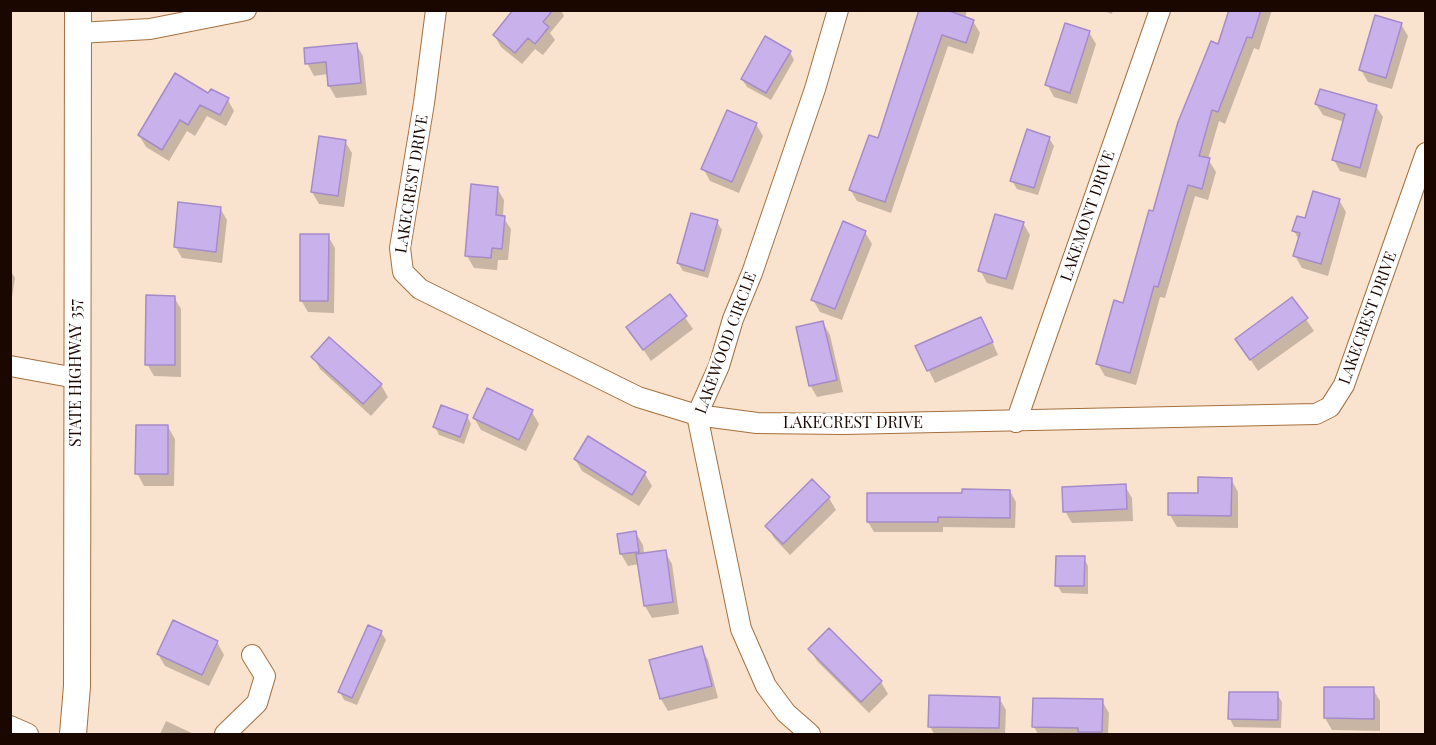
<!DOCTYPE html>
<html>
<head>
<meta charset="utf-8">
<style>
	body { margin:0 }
	#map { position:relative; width:1436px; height:745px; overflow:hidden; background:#fae3ce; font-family:"Playfair Display",serif }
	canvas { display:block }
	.frame { position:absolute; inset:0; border:12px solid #1a0700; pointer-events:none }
</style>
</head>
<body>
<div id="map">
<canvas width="1436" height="745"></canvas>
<div class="frame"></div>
</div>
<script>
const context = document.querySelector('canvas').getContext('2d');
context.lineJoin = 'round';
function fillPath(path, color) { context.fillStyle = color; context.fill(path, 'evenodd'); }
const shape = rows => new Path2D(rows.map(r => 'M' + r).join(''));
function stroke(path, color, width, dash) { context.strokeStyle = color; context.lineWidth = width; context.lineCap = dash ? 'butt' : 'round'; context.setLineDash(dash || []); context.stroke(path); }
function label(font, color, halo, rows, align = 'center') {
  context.font = font + ' "Playfair Display",serif'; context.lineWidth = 6; context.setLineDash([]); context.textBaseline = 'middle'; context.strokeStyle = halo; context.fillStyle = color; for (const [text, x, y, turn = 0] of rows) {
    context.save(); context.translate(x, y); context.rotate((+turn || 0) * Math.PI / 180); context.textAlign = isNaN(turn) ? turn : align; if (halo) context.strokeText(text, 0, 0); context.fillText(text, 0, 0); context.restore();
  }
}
fillPath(shape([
	[514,10,561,10,564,16,550,33,555,40,543,55,535,49,522,64,501,47,494,35],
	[922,10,967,10,965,18,973,21,980,33,973,54,948,46,891,213,857,201,850,189,879,140],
	[1101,10,1113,10,1112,14],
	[1230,10,1272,10,1259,50,1254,48,1225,124,1219,121,1208,159,1216,172,1208,200,1195,196,1165,298,1160,297,1136,385,1105,376,1098,364,1124,304,1154,213],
	[1401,24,1408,36,1392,89,1368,82,1361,70],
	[1089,32,1096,44,1077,104,1054,97,1047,84],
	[356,44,363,56,367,95,336,98,329,86,328,74,314,76,307,63],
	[790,52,794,60,771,100,747,87,742,79],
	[209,95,228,100,234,111,226,126,207,116,195,136,187,131,169,161,146,147,139,135],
	[1316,104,1376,106,1383,117,1366,178,1340,171,1334,160,1344,122,1323,115],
	[756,124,763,136,739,193,710,181,703,168],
	[1049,138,1054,146,1038,195,1017,189,1012,181],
	[345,141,352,153,344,207,319,204,312,192],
	[497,188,504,200,503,217,511,229,508,260,498,260,497,270,474,268,467,256],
	[1339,200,1346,212,1328,276,1302,268,1295,256,1299,240,1294,231,1306,220],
	[220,208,227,220,222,263,182,258,175,246],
	[717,222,722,230,708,278,683,271,678,263],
	[1023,223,1030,235,1013,290,987,283,980,270],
	[865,232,872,244,842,320,820,312,813,300],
	[328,236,335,248,334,313,308,312,301,300],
	[10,270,15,278,10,310],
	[670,296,693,329,651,361,628,327],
	[174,297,181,309,181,377,154,376,147,364],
	[1292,299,1314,331,1258,371,1237,339],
	[823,323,830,335,843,392,817,397,810,385],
	[987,330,998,355,935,383,917,346],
	[313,357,381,385,388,397,371,416,320,369],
	[532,412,539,424,526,451,481,430,474,418],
	[467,416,471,424,464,444,439,435,435,427],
	[168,427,175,439,174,486,144,486,137,473],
	[588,438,645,474,652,486,639,506,582,471,575,459],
	[1231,479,1238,492,1238,528,1177,527,1170,515],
	[1125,486,1132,498,1133,521,1072,523,1065,511],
	[1010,491,1016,502,1015,528,943,527,943,532,874,532,868,522,963,495],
	[829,498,836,510,790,555,774,538,767,526],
	[636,533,643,545,644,554,665,552,672,564,679,614,652,618,645,606,639,564,628,566,621,554,618,535],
	[1084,558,1088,566,1088,594,1062,593,1057,585],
	[829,630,881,682,888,694,869,713,817,661,810,649],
	[381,632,386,640,357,705,344,700,340,692],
	[217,642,224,655,209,686,165,666,158,654],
	[701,648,708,660,718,698,668,711,661,699,651,661],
	[1373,689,1380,701,1380,731,1332,730,1325,718],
	[1277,694,1282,702,1281,728,1234,727,1230,719],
	[999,698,1006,710,1005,734,934,734,930,726],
	[1102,701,1109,713,1108,734,1038,734,1034,727],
	[166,721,194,734,160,734]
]), '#0003');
const building = shape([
	[513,10,553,10,543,22,549,27,535,44,528,38,515,53,493,35,513,10],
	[919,10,947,10,974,20,966,43,942,35,885,202,849,190,869,135,878,138,919,10],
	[1229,10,1261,10,1252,38,1247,37,1218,112,1212,110,1199,156,1210,158,1202,189,1188,185,1158,287,1154,286,1130,373,1096,364,1114,300,1123,303,1149,210,1153,211,1178,122,1211,41,1218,44,1229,10],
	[1375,15,1402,23,1386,78,1359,70,1375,15],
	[1065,23,1090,31,1070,93,1045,85,1065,23],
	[765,36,791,51,766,93,741,79,765,36],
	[357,43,361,83,328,86,326,62,305,64,304,48,357,43],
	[175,73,208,93,211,89,229,98,220,115,200,105,188,125,180,120,162,150,138,135,175,73],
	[1320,89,1377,105,1360,168,1332,160,1345,114,1315,104,1320,89],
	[727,110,757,123,732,182,701,169,727,110],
	[1027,129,1050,137,1034,188,1010,181,1027,129],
	[319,136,346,140,338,196,311,192,319,136],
	[471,184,498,187,496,215,505,216,502,249,492,248,491,258,465,256,471,184],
	[1313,191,1340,199,1321,264,1293,256,1300,233,1292,231,1297,216,1305,218,1313,191],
	[178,202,221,207,216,252,174,247,178,202],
	[691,213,718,220,704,271,677,263,691,213],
	[995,214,1024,222,1006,279,978,271,995,214],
	[843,221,866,231,835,309,811,300,843,221],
	[300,234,329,234,328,301,300,301,300,234],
	[670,294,687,316,643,350,626,327,670,294],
	[146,295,175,296,175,365,145,365,146,295],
	[1292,297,1308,318,1250,360,1235,339,1292,297],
	[981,317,993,342,927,371,915,346,981,317],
	[823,321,837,380,809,386,796,327,823,321],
	[329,337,382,384,363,404,311,357,329,337],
	[487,388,533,410,519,440,473,418,487,388],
	[441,405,468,415,460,437,433,427,441,405],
	[136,425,168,425,168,474,135,474,136,425],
	[588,436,646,472,632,495,574,459,588,436],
	[1198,477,1232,478,1231,516,1168,515,1168,493,1198,493,1198,477],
	[812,479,830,497,783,544,765,526,812,479],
	[1126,484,1127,509,1063,512,1062,487,1126,484],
	[962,489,1010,490,1010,518,938,517,938,522,867,522,867,493,962,493,962,489],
	[636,531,639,552,620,554,617,534,636,531],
	[666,550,673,602,644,606,636,554,666,550],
	[1056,556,1085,556,1084,586,1055,586,1056,556],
	[173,620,218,641,202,675,157,654,173,620],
	[368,625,382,631,352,698,338,692,368,625],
	[829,628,882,681,861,702,808,649,829,628],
	[702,646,712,686,660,699,649,660,702,646],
	[1324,687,1374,687,1374,719,1324,718,1324,687],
	[1229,692,1278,692,1278,720,1228,719,1229,692],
	[929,695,1000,697,999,728,928,727,929,695],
	[1033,698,1103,699,1102,732,1078,732,1078,728,1032,727,1033,698]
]);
fillPath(building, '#c9b2eb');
stroke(building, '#a58bc9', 1.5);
const minor = shape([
	[436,10,424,103,400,248,403,272,420,289,638,397,697,415,757,423,843,424,1316,414,1330,407,1344,385,1426,153],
	[78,33,150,29,246,10],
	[10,366,76,378],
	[1016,422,1160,10],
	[10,726,28,734],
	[225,734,257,703,265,676,252,655],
	[810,734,786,713,766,686,741,629,697,415,719,366,733,319,752,273,815,89,838,10]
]);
const major = shape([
	[73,734,77,686,78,10]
]);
stroke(minor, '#a5703e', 22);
stroke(major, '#a5703e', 28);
stroke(minor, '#fff', 20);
stroke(major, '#fff', 26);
label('16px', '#1a0700', '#fff', [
	["LAKECREST DRIVE",412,184,-81],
	["LAKEMONT DRIVE",1088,216,-71],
	["LAKECREST DRIVE",1368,318,-70],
	["LAKEWOOD CIRCLE",726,343,-70],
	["STATE HIGHWAY 357",76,373,-90],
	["LAKECREST DRIVE",853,423]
]);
</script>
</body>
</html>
